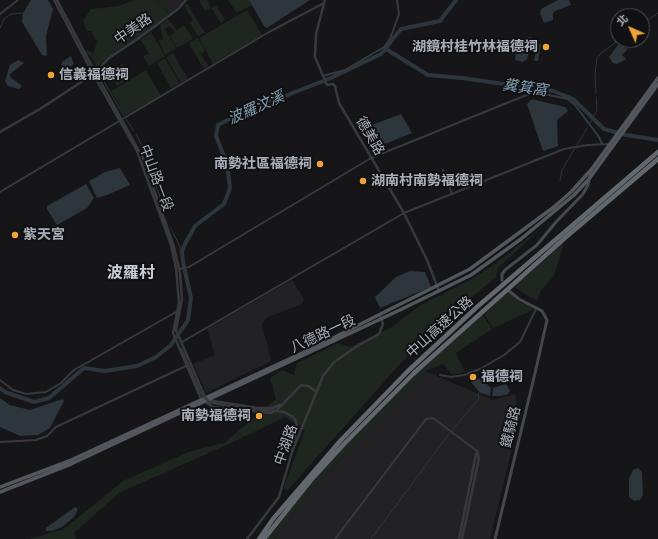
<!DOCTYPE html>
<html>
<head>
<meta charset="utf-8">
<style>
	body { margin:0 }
	#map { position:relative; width:658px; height:539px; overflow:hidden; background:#161618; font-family:Quicksand,"Noto Sans TC",sans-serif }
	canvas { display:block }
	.north { position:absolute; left:610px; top:8px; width:40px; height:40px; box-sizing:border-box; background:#111113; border:1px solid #4e5055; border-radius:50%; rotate:315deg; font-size:11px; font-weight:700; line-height:16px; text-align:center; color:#a9aeb8 }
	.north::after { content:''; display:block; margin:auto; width:14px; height:18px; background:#efa438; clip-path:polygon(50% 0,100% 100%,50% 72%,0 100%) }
</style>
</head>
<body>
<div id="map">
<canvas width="658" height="539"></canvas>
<div class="north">北</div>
</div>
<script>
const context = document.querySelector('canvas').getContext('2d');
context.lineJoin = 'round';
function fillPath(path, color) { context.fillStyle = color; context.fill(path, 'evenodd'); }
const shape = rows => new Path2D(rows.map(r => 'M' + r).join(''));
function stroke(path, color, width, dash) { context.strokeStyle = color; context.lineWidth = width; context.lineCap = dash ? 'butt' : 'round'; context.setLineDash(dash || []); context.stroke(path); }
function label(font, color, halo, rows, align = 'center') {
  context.font = font + ' Quicksand,"Noto Sans TC",sans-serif'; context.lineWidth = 4; context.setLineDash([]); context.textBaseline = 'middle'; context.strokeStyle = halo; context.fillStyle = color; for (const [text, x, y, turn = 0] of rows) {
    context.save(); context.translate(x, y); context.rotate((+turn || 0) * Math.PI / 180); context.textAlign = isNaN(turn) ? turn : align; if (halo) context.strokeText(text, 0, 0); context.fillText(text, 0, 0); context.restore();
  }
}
fillPath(shape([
	[156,0,184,0,170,14],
	[292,280,304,299,302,304,268,317,262,323,262,329,266,338,271,361,206,393,193,364,215,355,207,329],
	[425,371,493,400,515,394,520,416,490,539,274,539,309,492]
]), '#222225');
fillPath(shape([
	[134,0,156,0,169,14,136,39,111,55,96,68,94,67,93,65,96,65,93,59,86,52,88,50,93,54,97,42,91,31,87,31,83,21,91,9,119,6],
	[199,0,207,0,211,8,216,5,225,20,221,23,211,8,205,11],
	[228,0,249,0,252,5,237,13],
	[187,3,205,33,198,36,190,23,193,20,184,6],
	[247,10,262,35,213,64,199,38],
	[168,19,177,30,184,25,193,39,177,48,170,36,175,32,170,26,165,29,176,48,165,55,159,41,163,39,160,25],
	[151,32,165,56,149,66,143,56,149,54,141,40],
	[198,38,205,51,201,54,209,67,204,70,189,43],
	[173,53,188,79,181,83,166,57],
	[165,58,180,84,171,88,157,63],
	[122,64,130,78,117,86,112,76,107,74,102,76,99,71,107,65,112,70],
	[146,70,161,96,125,116,111,91],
	[547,223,498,268,496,277,442,323,400,364,287,491,284,487,305,430,285,417,231,443,119,493,74,533,76,539,29,539,64,529,123,481,191,451,224,443,276,399,270,378,282,370,294,375,297,363,338,343,350,347,392,327,419,306,470,280,494,265],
	[564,242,554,276,541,290,537,301,514,287],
	[508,292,518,301,535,309,493,328,483,313],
	[482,314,492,329,456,353,465,372,452,375,443,364,425,371,309,492,274,539,267,539,312,480,422,367]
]), '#1e261f');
fillPath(shape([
	[31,0,48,0,53,9,46,36,47,55,45,56,42,55,22,22,23,13],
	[249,0,310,0,267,28,264,26],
	[558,0,569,0,571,5,555,11,553,13,553,20,544,23,540,13,541,9],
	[531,37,541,45,538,61,534,61,536,51,534,49,530,49,527,59,523,62,515,60,517,43,521,39],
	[618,45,628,49,622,55,626,59,617,64,613,63,609,57],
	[71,56,74,64,63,72,67,77,65,81,59,71,62,62],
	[18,60,24,63,10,74,10,77,22,86,19,89,8,86,5,81,10,65],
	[532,99,565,107,568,111,557,120,558,146,543,151,527,104],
	[401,114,412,133,373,149,361,129],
	[120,168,130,185,107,195,97,198,89,181,105,172],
	[86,184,94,198,87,208,57,225,47,209,47,206],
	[410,271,425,272,431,287,380,308,375,297,396,277],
	[481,378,491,388,490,396,480,393,471,382],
	[506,384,510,391,508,394,501,396,492,396,493,388],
	[0,398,10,405,30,410,63,399,64,401,50,428,38,435,20,436,0,427],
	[638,468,642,472,643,495,640,500,634,501,629,497,629,479,633,470],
	[75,507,78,509,74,517,62,527,52,531,46,531,46,528]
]), '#2c363c');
stroke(shape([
	[642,24,658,13],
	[0,28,4,19,11,14,23,13],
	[99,73,124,116],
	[596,93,595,74,597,58,601,53,619,40],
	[126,119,134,131],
	[590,123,597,110,596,97],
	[136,134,146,155],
	[577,145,587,128],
	[147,158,161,200],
	[560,181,562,170,575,148],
	[171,228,182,251],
	[371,539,452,430,479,399,478,394,480,391]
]), '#2c363c', 1);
stroke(shape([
	[386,49,428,75,462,78,553,91,573,99,604,129,626,135,658,140],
	[0,388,5,392,34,402,49,398,84,368,105,371,137,366,156,357,171,345,188,320,191,298,183,262,182,251,185,244,195,226,224,204,230,188,227,164,216,136,218,125,260,103,285,96,331,78,381,54,401,29,440,21,456,0]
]), '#2c363c', 4);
stroke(shape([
	[0,14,18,0],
	[323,76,345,70,384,47,390,39,399,14,397,0],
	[443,170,452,194],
	[0,192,269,32,324,3],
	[179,269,189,267,371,158,534,92,568,99,575,105,599,137,602,144],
	[182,342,404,213,564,149,588,145,609,144],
	[440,375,451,377,464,375,480,369,504,355,520,342,536,309],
	[0,380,13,390,26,394,46,392,61,383,74,370,176,312],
	[0,442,36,440,47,436,56,427,188,365],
	[335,539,426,419,433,418,477,451]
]), '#37393d', 2);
stroke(shape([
	[54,0,93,74,137,151,171,245,176,268,179,303,173,333,201,399,213,407,271,413,277,410,301,385,308,386,317,392],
	[57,0,94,70,143,158,174,247,180,273,182,299,176,330,205,397,213,401,258,408,273,408,280,405],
	[325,0,316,34,315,57,327,85,333,84,335,86,339,103,404,213,427,260,439,291],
	[0,132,40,109,95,73,109,58,139,38,178,9,186,0],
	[247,539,279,497,292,452,323,376,334,362,359,345,379,334,383,324,380,316],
	[459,539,476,454],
	[462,539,479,458,477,451]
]), '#37393d', 2.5);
stroke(shape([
	[502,280,502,274,505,270,537,245,556,222,583,194,588,185,591,170],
	[495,539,536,369,547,320,542,311,519,299,509,291]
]), '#45484d', 3);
stroke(shape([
	[0,487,69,461,315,347,470,269,554,207,571,192,591,170,658,78],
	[0,492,71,464,402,309,471,275,521,239,574,195,589,179,658,84]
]), '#53565c', 3.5);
stroke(shape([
	[259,539,273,519,341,440,408,371,477,307,658,152],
	[264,539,311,480,345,443,414,373,566,237,658,159]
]), '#63676e', 4.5);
stroke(shape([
	[181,349,200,392,209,402,228,406,284,412,293,417,296,421,297,428,292,452]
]), '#37393d', 2.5);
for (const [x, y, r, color] of [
	[546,47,4,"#efa438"],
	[51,75,4,"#efa438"],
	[320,164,4,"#efa438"],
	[363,181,4,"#efa438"],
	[15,235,4,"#efa438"],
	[473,377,4,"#efa438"],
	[259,416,4,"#efa438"]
]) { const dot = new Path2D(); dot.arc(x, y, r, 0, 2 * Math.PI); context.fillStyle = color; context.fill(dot); stroke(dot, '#111113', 1.5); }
label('14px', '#a9aeb8', '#111113', [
	["中美路",133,29,-35],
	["德美路",370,136,60],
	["中山路一段",156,178,69],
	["中山高速公路",440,327,-42],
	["八德路一段",323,334,-25],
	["鐵騎路",511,427,-76],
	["中湖路",286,445,-70]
]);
label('bold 14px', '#a9aeb8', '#111113', [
	["湖鏡村桂竹林福德祠",538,47,"right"],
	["信義福德祠",59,75],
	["南勢社區福德祠",312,164,"right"],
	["湖南村南勢福德祠",371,181],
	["紫天宮",23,235],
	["福德祠",481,377],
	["南勢福德祠",251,416,"right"]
], 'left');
label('italic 15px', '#809fb2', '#111113', [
	["糞箕窩",525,88,8],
	["波羅汶溪",256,108,-24]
]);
label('bold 16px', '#c9cdd4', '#111113', [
	["波羅村",131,273]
]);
</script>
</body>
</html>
